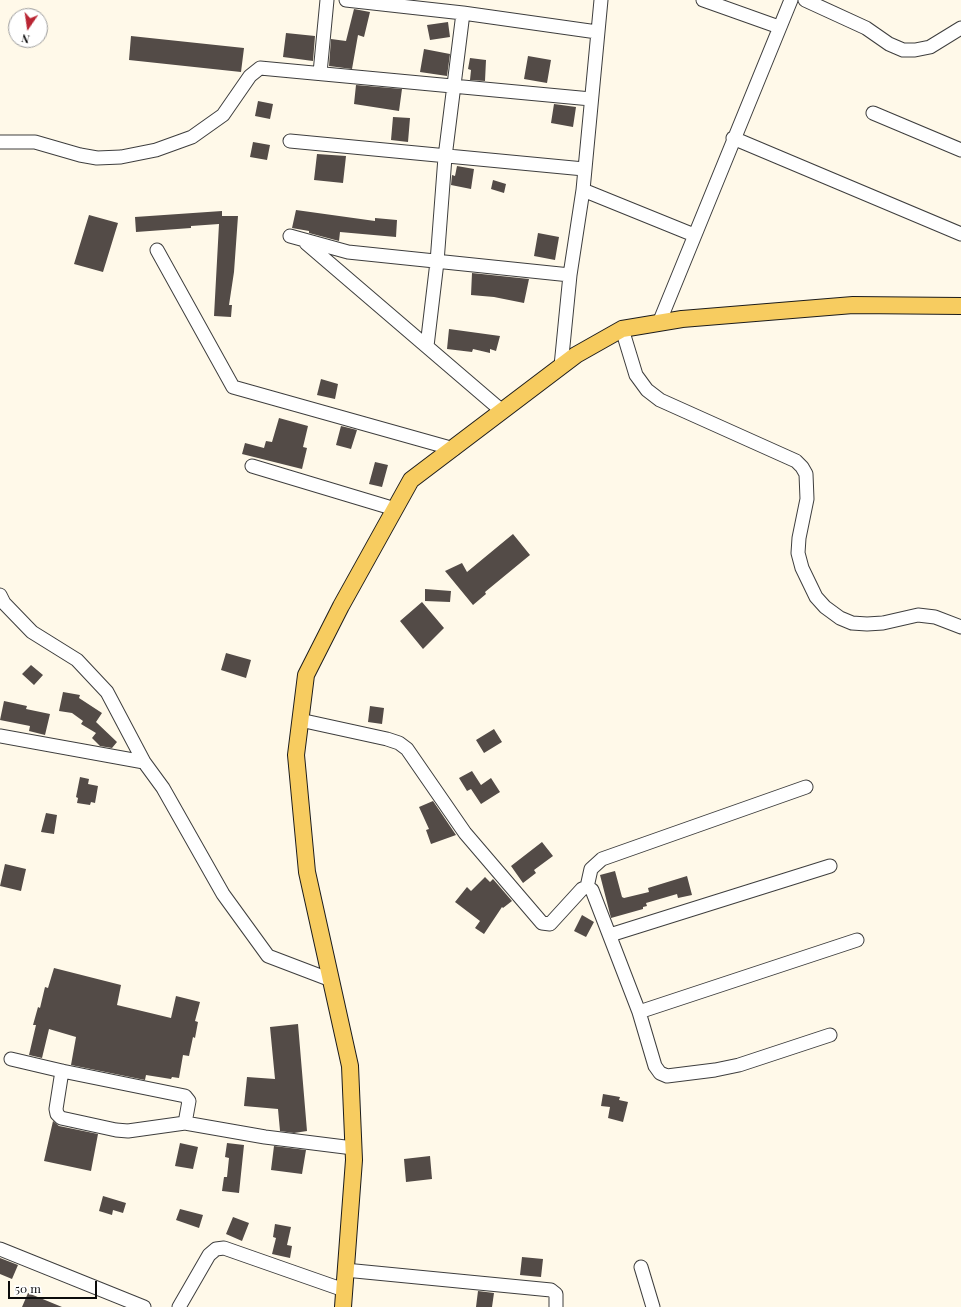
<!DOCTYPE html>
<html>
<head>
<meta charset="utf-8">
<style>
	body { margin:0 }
	#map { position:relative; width:961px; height:1307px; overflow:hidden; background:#fff9e9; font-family:"Playfair Display",serif }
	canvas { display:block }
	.north { position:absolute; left:8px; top:8px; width:40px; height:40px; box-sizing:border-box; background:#fff; border:1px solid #9d9d9d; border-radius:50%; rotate:193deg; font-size:11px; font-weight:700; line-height:16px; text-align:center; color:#0b0b0b }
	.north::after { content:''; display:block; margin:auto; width:14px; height:18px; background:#b92533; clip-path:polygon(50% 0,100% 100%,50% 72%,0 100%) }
	.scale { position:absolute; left:8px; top:1281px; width:89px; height:18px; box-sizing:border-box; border:2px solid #0b0b0b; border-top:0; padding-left:5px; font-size:12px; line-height:14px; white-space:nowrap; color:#0b0b0b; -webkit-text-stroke:3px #fff; paint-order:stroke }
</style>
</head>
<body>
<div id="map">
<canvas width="961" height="1307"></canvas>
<div class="north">N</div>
<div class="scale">50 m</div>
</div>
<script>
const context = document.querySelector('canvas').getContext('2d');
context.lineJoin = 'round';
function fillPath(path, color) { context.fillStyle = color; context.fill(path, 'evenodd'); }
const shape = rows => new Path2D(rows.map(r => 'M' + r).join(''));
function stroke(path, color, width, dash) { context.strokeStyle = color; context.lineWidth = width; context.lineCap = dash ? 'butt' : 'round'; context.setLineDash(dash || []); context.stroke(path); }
fillPath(shape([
	[354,9,370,12,364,37,358,35,352,69,329,66,331,39,346,41],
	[448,22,450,37,430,40,427,25],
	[286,33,315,36,313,61,283,57],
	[131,36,244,48,241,72,129,60],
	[424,49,450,54,447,76,420,72],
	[528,56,551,60,547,83,524,79],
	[470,58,486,60,485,81,470,80,471,70,468,69],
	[356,85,402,89,399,111,354,104],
	[258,101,273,104,270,119,255,116],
	[554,104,576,107,573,127,551,123],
	[393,117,410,118,408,142,391,140],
	[253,142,270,145,267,160,250,157],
	[317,154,346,156,343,183,314,180],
	[457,166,474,169,471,189,451,185,452,175,455,176],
	[493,180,506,184,504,193,491,189],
	[296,210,375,221,375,218,397,220,396,237,340,232,339,241,309,233,309,231,292,228],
	[222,211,222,216,238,216,234,272,229,305,232,305,231,317,214,316,219,224,191,226,191,228,136,232,135,217],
	[89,215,118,223,103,272,74,264],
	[538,233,559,237,555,260,534,256],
	[472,273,529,279,524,303,494,297,471,295],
	[449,329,500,336,496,351,490,349,490,353,473,349,472,352,447,349],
	[321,379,338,384,335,399,317,395],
	[279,418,308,426,303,447,307,448,302,469,242,454,245,443,264,448,266,441,272,442],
	[341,426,357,430,351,449,336,445],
	[375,462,388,465,382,487,369,484],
	[513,534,530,555,485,592,486,594,473,605,445,571,462,563,467,572],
	[425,589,451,591,450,602,425,601],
	[422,602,444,628,423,649,400,621],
	[226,653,251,660,246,678,221,670],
	[31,665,43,675,34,685,22,674],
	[63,692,80,695,79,698,102,713,96,722,117,742,112,748,100,746,92,738,96,733,81,724,83,721,72,713,59,711],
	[4,701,27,706,26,709,50,714,45,735,29,731,30,726,0,720],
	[370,706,384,708,382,724,368,722],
	[494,729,502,742,484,753,476,740],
	[472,771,481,785,491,778,500,792,481,804,471,789,467,791,459,778],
	[80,777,89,779,88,784,98,786,95,803,91,802,90,805,77,803,78,798,76,797],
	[433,801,456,835,431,844,426,830,429,829,419,807],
	[46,813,57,815,54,834,41,832],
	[542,842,553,856,534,870,536,873,523,883,511,866],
	[5,864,26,869,21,891,0,886],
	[615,871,622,897,624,898,649,892,648,888,687,876,692,895,678,898,677,894,646,903,647,906,643,907,643,909,611,918,600,875],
	[485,877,490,882,493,879,512,901,503,908,502,907,484,934,475,928,480,921,455,902,467,887,471,891],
	[582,915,594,922,586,937,574,931],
	[54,968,121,985,117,1005,171,1018,176,996,200,1002,195,1021,198,1022,195,1038,193,1037,189,1056,183,1055,179,1078,172,1077,171,1079,146,1075,145,1080,71,1065,76,1037,49,1029,42,1058,29,1055,36,1025,33,1025,38,1007,40,1008,45,987,48,988],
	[298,1024,307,1131,294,1133,280,1131,278,1109,244,1106,247,1077,275,1079,270,1027],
	[603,1094,620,1097,619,1100,628,1102,623,1122,608,1118,610,1107,601,1106],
	[53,1121,59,1126,98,1134,91,1171,44,1161],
	[180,1143,198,1147,193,1169,175,1166],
	[227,1143,244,1145,239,1193,222,1191,224,1177,227,1177,229,1158,225,1157],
	[274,1146,306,1150,302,1174,271,1170],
	[430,1156,432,1179,406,1182,404,1159],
	[103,1196,126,1203,123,1213,113,1210,112,1215,99,1211],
	[180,1209,203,1215,199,1228,176,1220],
	[233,1217,249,1223,242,1241,226,1234],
	[275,1224,291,1227,287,1245,292,1246,290,1258,272,1254,276,1238,273,1237],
	[522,1257,543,1259,541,1277,520,1275],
	[0,1258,18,1265,12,1279,0,1274],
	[478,1291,494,1293,492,1307,476,1307],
	[28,1293,62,1307,22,1307]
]), '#534b47');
const minor = shape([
	[346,0,463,13,597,32],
	[703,0,779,27],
	[805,0,866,28,889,44,903,50,915,50,930,47,961,28],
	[320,73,327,0],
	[873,113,961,150],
	[733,138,961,234],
	[290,141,584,169],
	[0,142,35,142,80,155,97,158,121,157,156,150,192,137,223,115,250,76,260,68,591,99],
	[583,190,694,235],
	[290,236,348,252,570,275],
	[306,243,502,411],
	[157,250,233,387,454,449],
	[659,323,791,0],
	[622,329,636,375,647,390,660,400,796,461,802,467,806,474,807,499,799,538,798,553,802,568,816,597,825,607,840,618,852,623,867,624,883,623,918,615,935,617,961,627],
	[427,346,437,262,445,157,463,13],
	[561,366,570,275,583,190,601,0],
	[252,466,395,509],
	[0,595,4,603,32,632,77,660,107,692,144,762,163,788,223,894,268,956,331,980],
	[300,720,387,739,399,743,407,749,465,833,542,923,550,924,582,889,587,887,592,890,639,1012,655,1066,660,1073,667,1076,715,1070,739,1065,830,1035],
	[0,736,144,762],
	[587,887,591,869,602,859,806,787],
	[610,935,830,866],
	[639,1012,857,940],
	[11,1059,62,1071,185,1096,189,1101,185,1123],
	[62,1071,56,1109,57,1114,61,1118,116,1130,128,1131,185,1123,265,1137,353,1148],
	[0,1249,144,1307],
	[641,1267,653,1307],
	[345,1270,551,1290,556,1294,556,1307],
	[179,1307,209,1255,216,1249,224,1248,344,1290]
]);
const major = shape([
	[343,1307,354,1160,350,1066,307,872,296,755,306,675,341,606,411,480,576,355,622,329,682,319,853,305,961,306]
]);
stroke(minor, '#3e3e3e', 15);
stroke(major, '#1c1c1c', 18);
stroke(minor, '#fff', 13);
stroke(major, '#f7cc60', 16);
</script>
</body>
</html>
